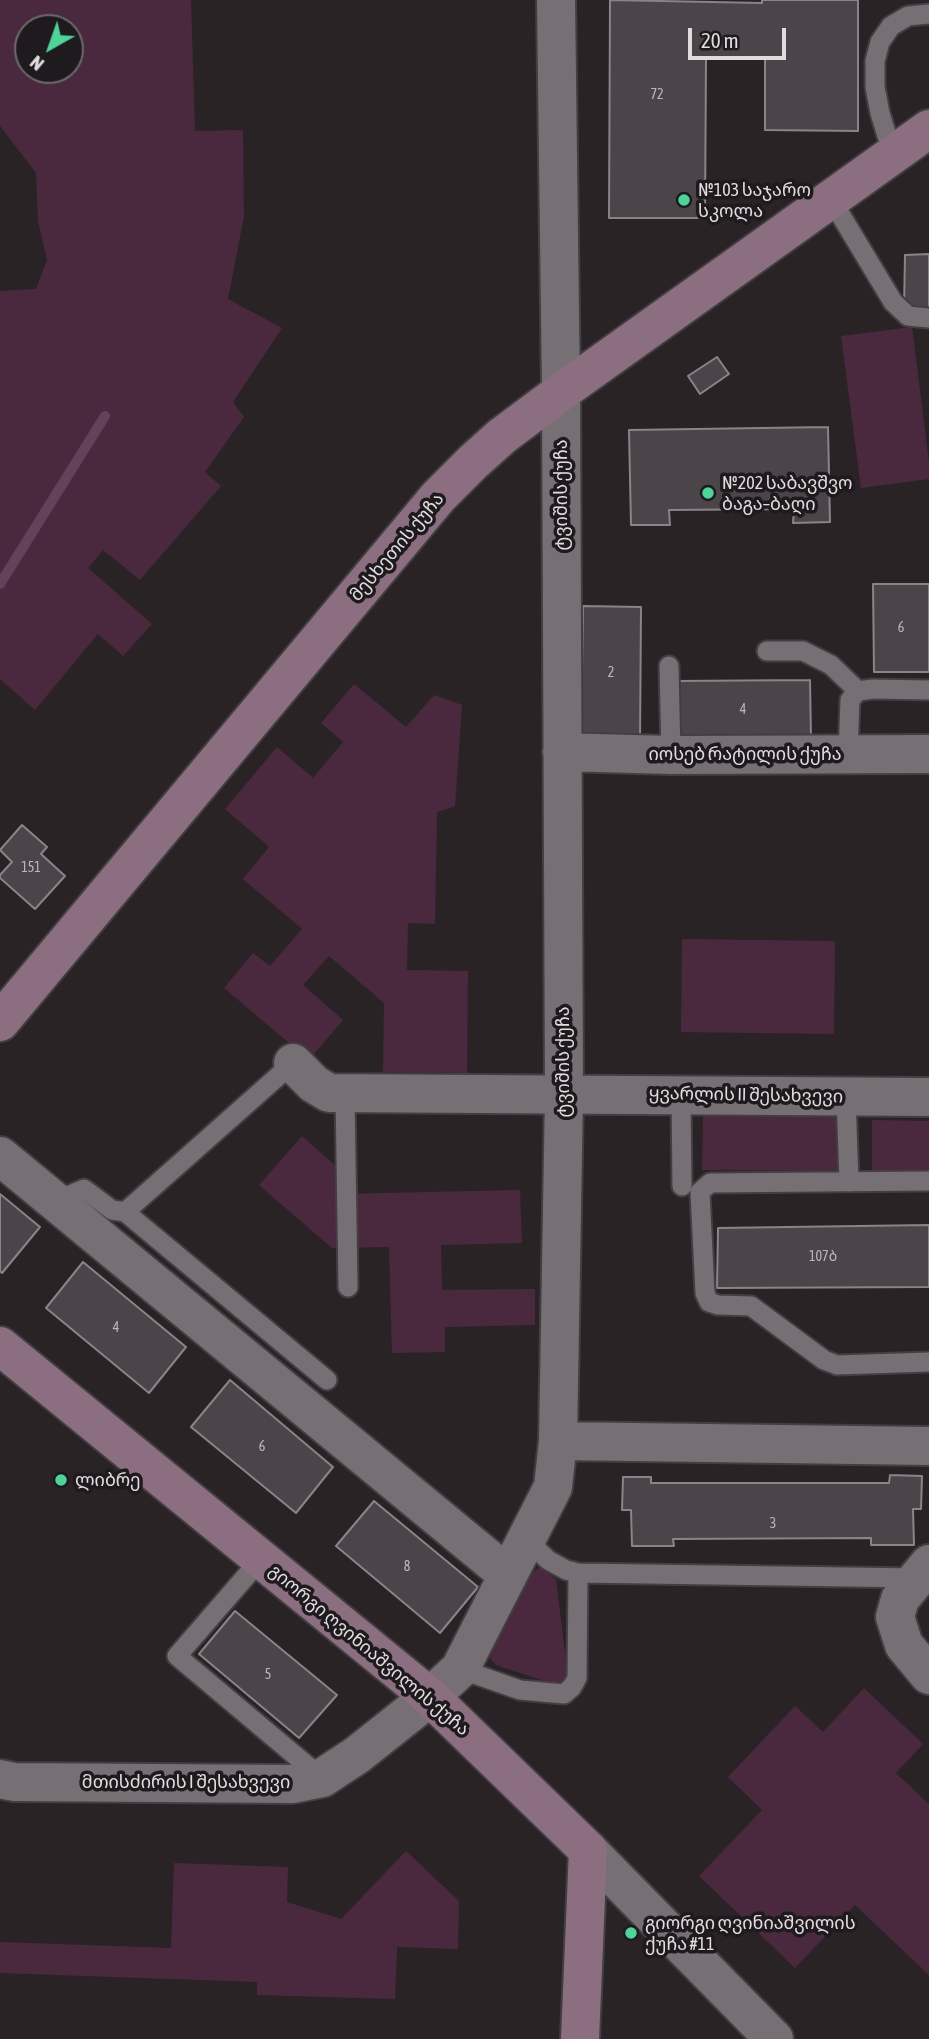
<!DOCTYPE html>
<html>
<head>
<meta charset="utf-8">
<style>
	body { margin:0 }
	#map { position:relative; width:929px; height:2039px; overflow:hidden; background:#292326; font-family:"Asap Condensed",sans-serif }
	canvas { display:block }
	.north { position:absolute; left:14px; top:14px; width:70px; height:70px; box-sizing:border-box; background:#1f1a1d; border:2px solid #6d686b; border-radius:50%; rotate:220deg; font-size:19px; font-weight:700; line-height:28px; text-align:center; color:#e1dddf }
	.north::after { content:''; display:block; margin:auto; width:24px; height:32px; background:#4ed399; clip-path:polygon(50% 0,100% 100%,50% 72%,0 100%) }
	.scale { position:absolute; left:688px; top:28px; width:98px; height:32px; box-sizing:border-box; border:4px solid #e1dddf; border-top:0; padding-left:9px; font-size:21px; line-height:24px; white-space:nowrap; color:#e1dddf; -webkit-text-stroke:5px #1f1a1d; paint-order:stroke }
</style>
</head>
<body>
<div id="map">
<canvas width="929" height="2039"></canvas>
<div class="north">N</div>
<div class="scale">20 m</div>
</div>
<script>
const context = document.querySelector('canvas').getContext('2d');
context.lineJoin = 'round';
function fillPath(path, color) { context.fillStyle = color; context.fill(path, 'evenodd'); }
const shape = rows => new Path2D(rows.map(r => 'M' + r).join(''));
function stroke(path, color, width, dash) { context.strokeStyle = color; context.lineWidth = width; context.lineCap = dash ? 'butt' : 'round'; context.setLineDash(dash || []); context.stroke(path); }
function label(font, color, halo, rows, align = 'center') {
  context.font = font + ' "Asap Condensed","Noto Sans Georgian",sans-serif'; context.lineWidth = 7; context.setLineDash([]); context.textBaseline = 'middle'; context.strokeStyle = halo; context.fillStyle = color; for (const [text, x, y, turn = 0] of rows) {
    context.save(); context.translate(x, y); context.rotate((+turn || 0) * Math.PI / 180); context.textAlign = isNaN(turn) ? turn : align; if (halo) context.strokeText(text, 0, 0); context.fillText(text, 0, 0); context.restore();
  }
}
fillPath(shape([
	[0,0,191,0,195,131,243,130,244,216,228,299,282,328,233,402,244,417,205,472,221,486,140,580,103,550,88,568,152,624,123,656,98,634,35,710,0,679,0,291,36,289,47,260,38,221,36,173,0,126],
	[28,28,70,28,70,70,28,70],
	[912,327,929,462,929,479,861,488,841,336],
	[354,684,406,727,434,695,462,705,455,806,437,812,435,924,408,923,407,970,468,971,467,1073,383,1072,384,1003,329,956,303,985,343,1020,309,1060,224,988,253,953,270,966,302,929,243,879,269,847,225,809,277,747,313,778,343,742,321,723],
	[682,939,835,941,834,1034,681,1032],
	[703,1116,839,1117,838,1171,702,1170],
	[872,1120,929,1121,929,1174,872,1174],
	[302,1136,338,1168,339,1194,520,1190,522,1243,441,1245,442,1290,535,1289,535,1325,445,1327,445,1352,392,1353,389,1247,332,1248,259,1185],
	[541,1567,556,1579,567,1669,566,1681,560,1686,496,1665,486,1653,534,1571],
	[864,1688,923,1744,896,1773,929,1804,929,1975,855,1905,795,1968,699,1876,762,1810,728,1777,795,1706,823,1732],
	[406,1851,459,1901,458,1949,397,1947,395,1999,257,1995,257,1982,0,1973,0,1942,171,1948,174,1863,288,1867,287,1902,341,1919]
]), '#4a293f');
stroke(shape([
	[0,584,105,416]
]), '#64425b', 10);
const building = shape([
	[610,0,762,3,762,0,858,0,858,131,765,130,765,59,706,59,705,218,609,218,610,0],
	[929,254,929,308,904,308,905,255,929,254],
	[717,357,729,374,700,394,688,376,717,357],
	[828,427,830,522,793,523,794,509,669,510,670,525,631,525,629,430,828,427],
	[873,584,929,584,929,672,874,672,873,584],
	[583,606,641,607,640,739,581,740,583,606],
	[810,680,811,739,675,740,675,681,810,680],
	[22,825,47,847,41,854,65,876,35,909,0,878,0,875,12,862,0,850,22,825],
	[0,1194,40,1227,2,1273,0,1271,0,1194],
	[929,1225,929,1287,717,1288,718,1228,929,1225],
	[83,1262,186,1347,149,1393,46,1308,83,1262],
	[230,1380,333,1467,296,1513,191,1427,230,1380],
	[890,1475,922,1476,921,1509,913,1509,914,1545,871,1545,871,1538,673,1539,674,1546,632,1546,631,1510,622,1510,623,1477,651,1477,651,1483,889,1483,890,1475],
	[374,1501,478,1587,440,1633,336,1546,374,1501],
	[235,1611,337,1695,299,1738,199,1654,235,1611]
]);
fillPath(building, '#4b4549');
stroke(building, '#8a8387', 2);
const lane = shape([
	[898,151,887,136,880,113,875,87,875,61,880,42,891,26,908,16,929,14],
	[831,199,893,302,908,316,929,318],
	[767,651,803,651,831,665,858,691],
	[669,666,671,755],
	[848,754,850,700,858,691,873,689,929,690],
	[345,1093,348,1287],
	[681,1094,682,1186],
	[846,1097,849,1182],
	[929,1181,710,1183,700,1192,705,1293,709,1302,718,1305,751,1306,824,1360,837,1365,929,1362],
	[61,1207,70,1195,84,1189,112,1210,125,1212,293,1063],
	[125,1212,327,1380],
	[526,1539,548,1560,566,1570,578,1573,917,1578],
	[261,1559,177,1656,322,1778],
	[460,1669,520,1690,564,1694,572,1687,577,1678,578,1573]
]);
const street = shape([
	[562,752,671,755,929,754],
	[293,1063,314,1084,329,1093,929,1097],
	[0,1156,508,1575],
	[558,1441,929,1446],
	[929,1564,900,1599,895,1617,904,1645,929,1675],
	[0,1779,14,1782,292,1784,322,1778,357,1755,430,1697,460,1669,553,1487,558,1441,564,1094,561,392,556,0],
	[588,1850,774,2039]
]);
const secondary = shape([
	[0,1022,438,497,473,462,502,436,561,392,929,129],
	[0,1346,430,1697,588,1850,580,2039]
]);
stroke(lane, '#433e41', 23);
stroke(street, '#433e41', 42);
stroke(secondary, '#433e41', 42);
stroke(lane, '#766f73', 19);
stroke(street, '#766f73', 38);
stroke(secondary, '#8c6e81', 38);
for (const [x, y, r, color] of [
	[684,200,7,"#4ed399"],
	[708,493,7,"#4ed399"],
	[61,1480,7,"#4ed399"],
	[631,1933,7,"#4ed399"]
]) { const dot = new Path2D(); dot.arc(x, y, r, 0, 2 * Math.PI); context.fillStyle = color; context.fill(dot); stroke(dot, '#1f1a1d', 2.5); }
label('14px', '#bcb7ba', null, [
	["72",657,95],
	["6",901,628],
	["2",611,673],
	["4",743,710],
	["151",31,868],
	["107ბ",823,1257],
	["4",116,1328],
	["6",262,1447],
	["3",773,1524],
	["8",407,1567],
	["5",268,1675]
]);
label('18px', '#e1dddf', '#1f1a1d', [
	["№103 საჯარო",698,190],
	["სკოლა",698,211],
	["№202 საბავშვო",722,483],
	["ბაგა–ბაღი",722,504],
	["ლიბრე",75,1480],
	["გიორგი ღვინიაშვილის",645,1923],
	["ქუჩა #11",645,1944]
], 'left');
label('18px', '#e1dddf', '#1f1a1d', [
	["ტვიშის ქუჩა",561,495,-90],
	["მესხეთის ქუჩა",397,547,-50],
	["იოსებ რატილის ქუჩა",745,754],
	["ტვიშის ქუჩა",563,1062,-90],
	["ყვარლის II შესახვევი",746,1095,1],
	["გიორგი ღვინიაშვილის ქუჩა",369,1650,40],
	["მთისძირის I შესახვევი",186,1782]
]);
</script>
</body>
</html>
